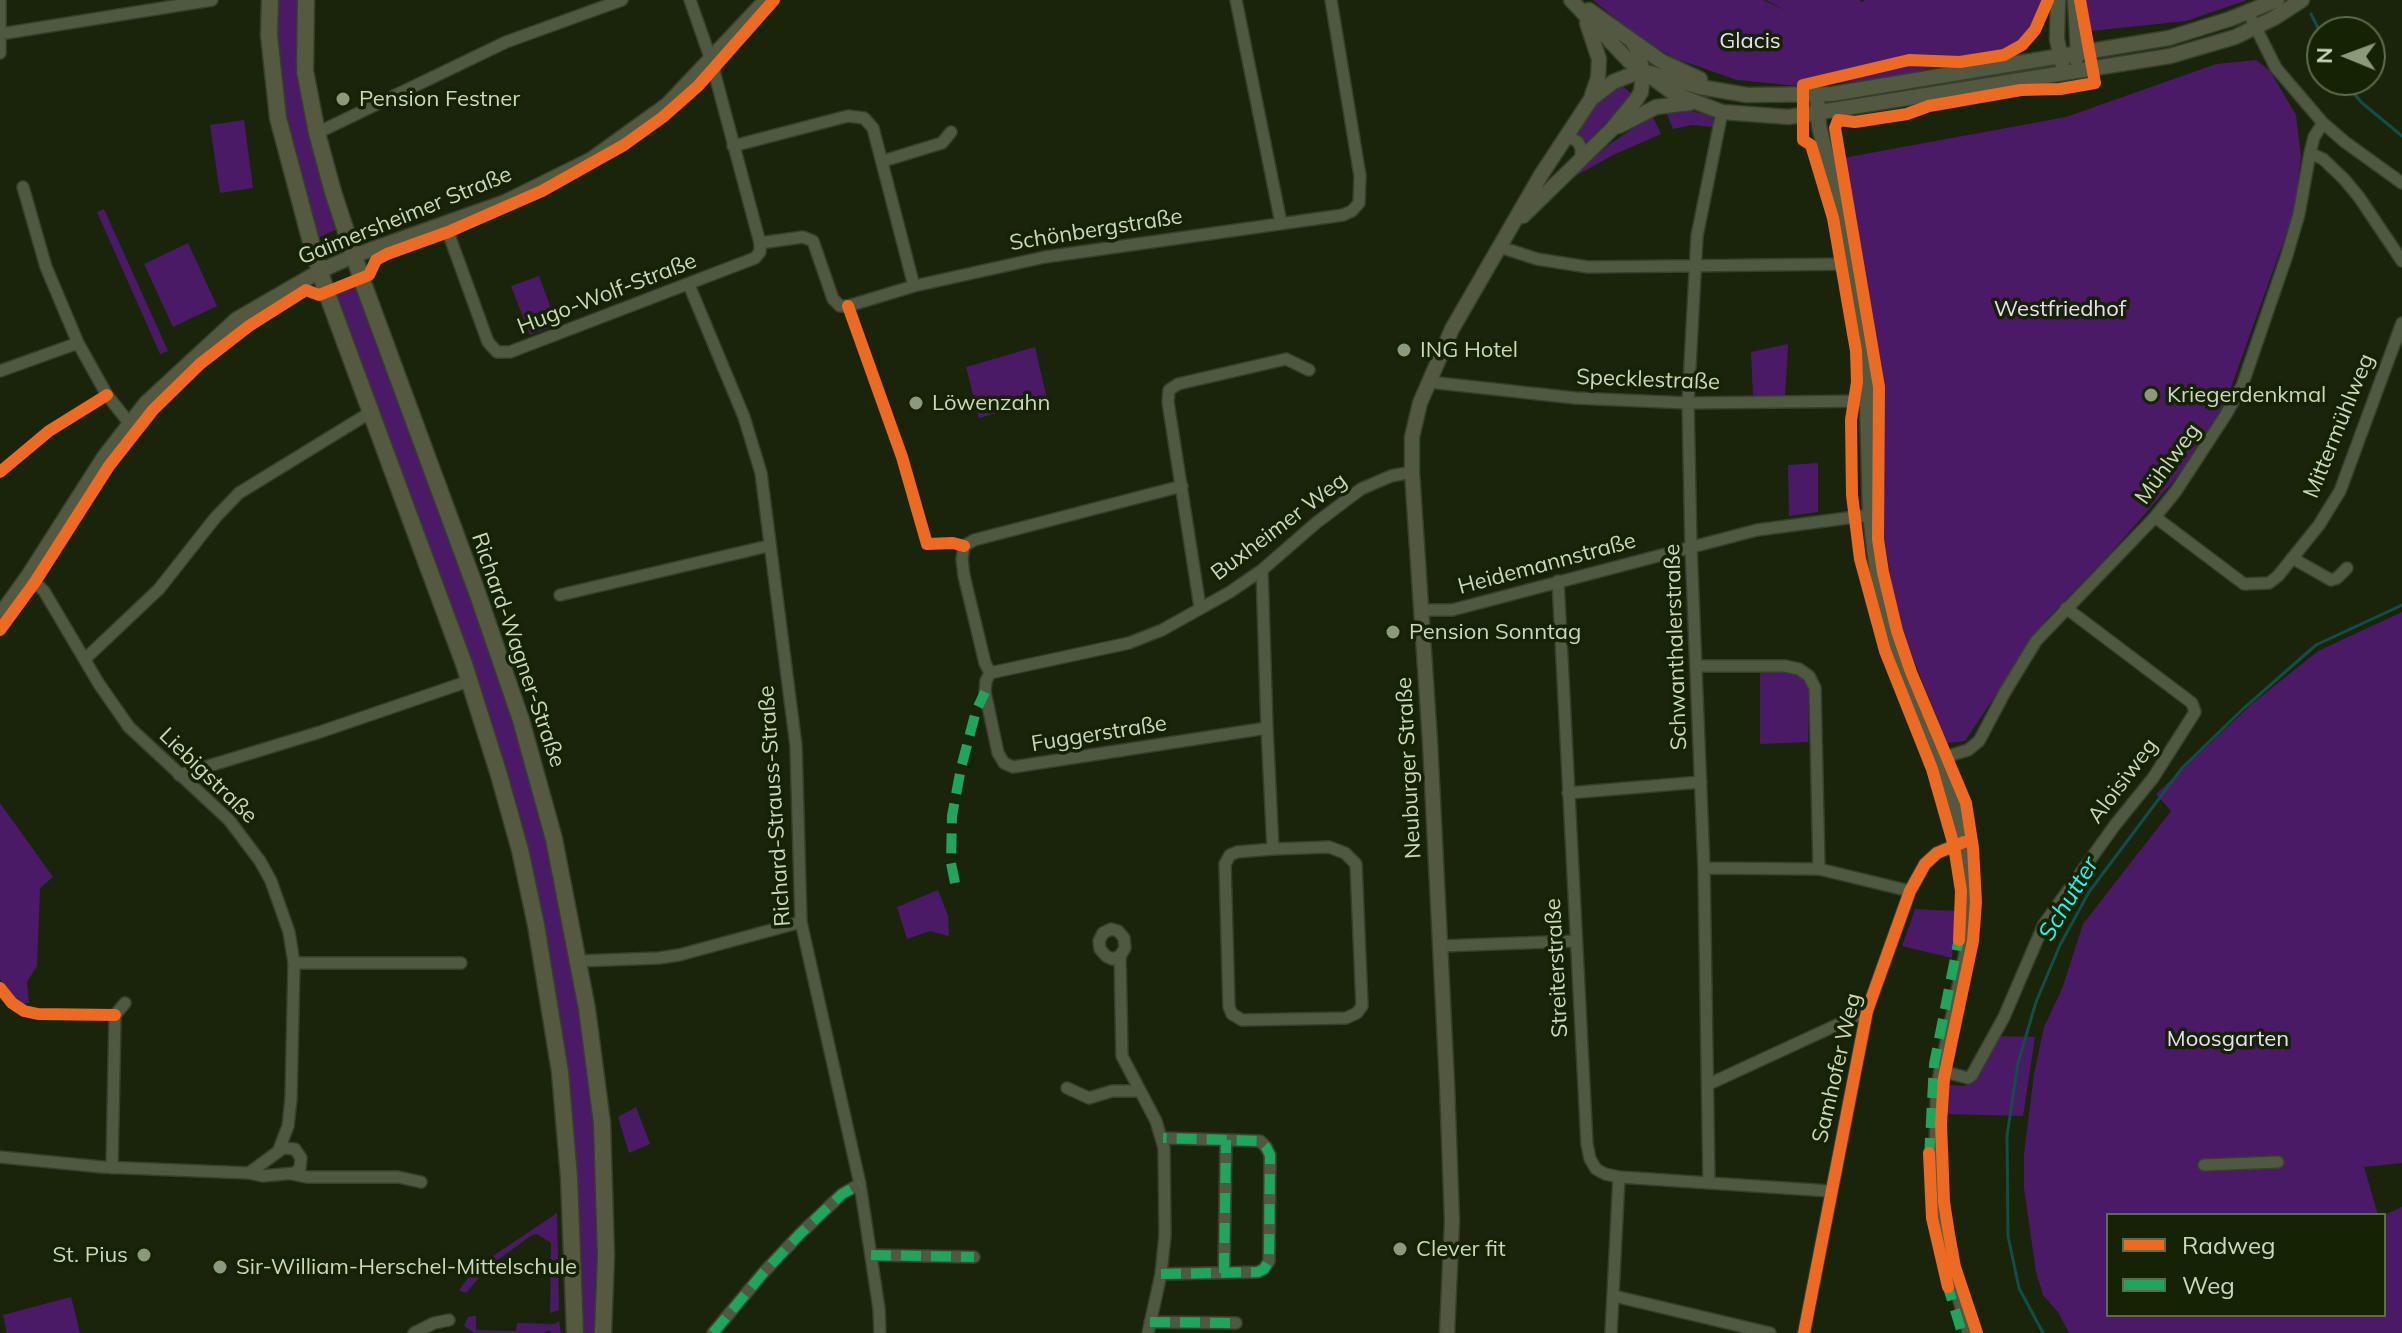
<!DOCTYPE html>
<html>
<head>
<meta charset="utf-8">
<style>
	body { margin:0 }
	#map { position:relative; width:2402px; height:1333px; overflow:hidden; background:#19240a; font-family:Mulish,sans-serif }
	canvas { display:block }
	.legend { position:absolute; left:2106px; top:1213px; width:280px; height:104px; box-sizing:border-box; background:#152203; border:2px solid #5d6c4c; margin:0; padding:10px 14px; list-style:none; font-size:24px; color:#cadab9 }
	.legend li { display:flex; align-items:center; gap:16px; height:40px }
	.legend b { width:40px; border:2px solid #5d6c4c }
	.north { position:absolute; left:2306px; top:16px; width:80px; height:80px; box-sizing:border-box; background:#152203; border:2px solid #5d6c4c; border-radius:50%; rotate:271deg; font-size:22px; font-weight:700; line-height:32px; text-align:center; color:#cadab9 }
	.north::after { content:''; display:block; margin:auto; width:28px; height:36px; background:#8c9a7c; clip-path:polygon(50% 0,100% 100%,50% 72%,0 100%) }
</style>
</head>
<body>
<div id="map">
<canvas width="2402" height="1333"></canvas>
<ul class="legend">
<li><b style="height:10px;background:#ed6a23"></b>Radweg</li>
<li><b style="height:10px;background:#20a55d"></b>Weg</li>
</ul>
<div class="north">N</div>
</div>
<script>
const context = document.querySelector('canvas').getContext('2d');
context.lineJoin = 'round';
function fillPath(path, color) { context.fillStyle = color; context.fill(path, 'evenodd'); }
const shape = rows => new Path2D(rows.map(r => 'M' + r).join(''));
function stroke(path, color, width, dash) { context.strokeStyle = color; context.lineWidth = width; context.lineCap = dash ? 'butt' : 'round'; context.setLineDash(dash || []); context.stroke(path); }
function label(font, color, halo, rows, align = 'center') {
  context.font = font + ' Mulish,sans-serif'; context.lineWidth = 7; context.setLineDash([]); context.textBaseline = 'middle'; context.strokeStyle = halo; context.fillStyle = color; for (const [text, x, y, turn = 0] of rows) {
    context.save(); context.translate(x, y); context.rotate((+turn || 0) * Math.PI / 180); context.textAlign = isNaN(turn) ? turn : align; if (halo) context.strokeText(text, 0, 0); context.fillText(text, 0, 0); context.restore();
  }
}
fillPath(shape([
	[276,0,303,0,301,61,337,229,316,239,285,128,276,61],
	[1593,0,1763,0,1787,11,1766,0,1860,0,1862,2,1865,0,2046,0,2034,29,2020,44,2002,54,1874,80,1799,86,1737,80,1674,58,1639,38],
	[2082,0,2247,0,2186,21,2091,31,2083,19],
	[2256,60,2270,71,2296,115,2301,157,2294,212,2224,407,2179,475,2109,555,2046,620,1965,741,1947,743,1898,621,1884,537,1881,373,1872,342,1856,223,1843,158,2066,117,2216,64],
	[1621,85,1633,95,1587,142,1574,130,1594,101],
	[1687,110,1713,116,1713,127,1692,125,1673,129,1666,112],
	[1652,115,1661,134,1613,155,1572,178,1607,146],
	[244,120,253,188,220,193,210,125],
	[104,209,168,351,160,354,97,212],
	[188,243,217,306,173,327,144,264],
	[539,276,557,325,530,335,511,286],
	[359,286,508,692,568,926,588,1062,596,1157,598,1255,595,1333,578,1333,573,1183,526,845,334,295],
	[1788,344,1785,396,1753,397,1751,352],
	[1035,347,1047,399,979,418,966,367],
	[1818,463,1818,512,1789,516,1788,465],
	[2402,612,2402,1163,2364,1167,2378,1215,2108,1215,2108,1315,2384,1315,2384,1215,2402,1207,2402,1333,2069,1333,2058,1312,2043,1295,2036,1272,2024,1188,2024,1154,2034,1074,2044,1027,2062,989,2083,924,2171,811,2156,794,2254,702,2318,651],
	[1760,671,1784,671,1805,678,1809,689,1808,742,1760,744],
	[0,803,53,877,40,888,37,966,27,982,29,1003,21,1004,5,988,0,979],
	[938,890,948,916,949,936,930,931,907,939,897,907],
	[1915,909,1956,911,1952,958,1902,946],
	[1997,1036,2035,1037,2023,1116,1944,1114,1946,1088,1950,1085,1964,1086,1972,1082],
	[636,1107,650,1144,629,1153,618,1117],
	[557,1213,559,1310,550,1313,551,1243,537,1234,532,1235,488,1267,466,1293,459,1290,472,1273,490,1258],
	[71,1297,80,1333,7,1333,3,1315],
	[472,1316,476,1316,476,1330,516,1331,517,1323,554,1324,559,1321,561,1333,551,1333,549,1330,544,1333,474,1333,464,1326,468,1317]
]), '#4b1a67');
stroke(shape([
	[2311,14,2322,36],
	[2343,80,2361,102,2402,136],
	[2043,1333,2019,1288,2008,1236,2007,1136,2018,1063,2036,1002,2060,945,2089,892,2182,768,2244,708,2316,645,2402,605]
]), '#134d47', 3);
const street = shape([
	[0,0,0,53],
	[1236,0,1281,223],
	[2248,12,2276,68,2323,123,2345,142,2402,183],
	[0,34,212,0],
	[317,133,506,42,622,0],
	[1563,140,1571,138,1578,142,1581,148,1581,158],
	[733,146,848,116,864,118,873,128,914,286],
	[2310,153,2323,159,2344,179,2359,197,2402,261],
	[883,161,942,143,951,132],
	[23,187,46,267,78,343,107,395,130,424],
	[445,224,488,342,497,352,510,352,755,258,760,252,760,243,711,60,690,0],
	[760,243,803,237,813,241,833,299,840,306,848,306,914,286,1045,257,1343,215,1352,211,1359,203,1360,176,1331,0],
	[1500,247,1537,259,1588,267,1850,264],
	[689,285,744,417,761,473,796,746,801,922,860,1184,879,1309,880,1333],
	[0,371,78,343],
	[1429,382,1575,398,1688,403,1867,401],
	[1182,486,974,540,964,546,962,559,964,576,985,663,990,673,986,681,985,692,998,753,1004,763,1013,767,1267,728,1262,570],
	[2155,517,2244,584,2269,583,2278,576,2319,525,2340,491,2402,323],
	[2292,558,2331,580,2337,578,2347,568],
	[28,576,44,591,99,684,129,727,229,820,260,861,271,881,289,932,294,963,291,1099,288,1126,278,1152],
	[1558,581,1587,1144,1590,1159,1596,1169,1605,1174,1619,1177,1611,1333],
	[560,595,768,546],
	[1200,607,1168,402,1169,390,1178,384,1286,359,1309,370],
	[1421,610,1452,610,1757,530,1870,515],
	[85,659,159,589,215,518,239,493,371,412],
	[1697,666,1785,666,1799,669,1809,676,1815,688,1819,869],
	[990,673,1129,643,1162,630,1230,592,1262,570,1316,523,1361,489,1391,476,1412,472],
	[1267,728,1273,849,1329,847,1345,853,1356,864,1362,1006,1357,1013,1346,1018,1242,1020,1232,1014,1229,1007,1225,864,1230,855,1237,852,1273,849],
	[1938,759,1968,750,1979,741,2005,692,2036,641,2155,517,2176,491,2225,416,2242,386,2287,255,2299,214,2310,153,2314,137,2323,123],
	[179,775,320,732,469,681],
	[1568,793,1701,782],
	[1704,868,1819,869,1910,891],
	[1441,946,1576,941],
	[1120,956,1112,959,1106,956,1100,949,1099,941,1103,933,1111,929,1118,931,1124,938,1125,948,1120,956,1122,1056,1156,1121,1164,1148,1165,1235,1161,1274,1148,1333],
	[578,961,659,958,679,955,801,922],
	[294,963,461,963],
	[1941,1071,1968,1078,1972,1075,2004,1017,2044,924,2115,825,2153,778,2195,712,2192,703,2066,608],
	[1709,1084,1867,1011],
	[1067,1088,1089,1098,1112,1091,1140,1091],
	[0,1157,102,1167,249,1173,263,1176,295,1173,300,1168,301,1158,295,1149,283,1148,249,1173],
	[2204,1165,2278,1162],
	[112,1168,115,1015,125,1003],
	[292,1174,307,1177,398,1177,421,1182],
	[1619,1177,1830,1191],
	[1709,1183,1704,868,1691,547,1688,403,1697,236,1722,112],
	[871,1255,974,1257],
	[1224,1273,1226,1140],
	[1161,1274,1258,1272,1264,1269,1269,1261,1270,1155,1266,1147,1260,1141,1163,1138],
	[1614,1296,1770,1333],
	[1150,1322,1236,1323],
	[414,1333,434,1323,449,1320],
	[713,1333,764,1272,800,1234,842,1194,860,1184],
	[1804,1333,1867,1011,1910,891,1925,864,1937,853,1965,841]
]);
const secondary = shape([
	[1571,0,1629,61,1675,94,1722,112,1789,117,2170,56,2235,37,2274,18,2302,0],
	[2058,0,2057,39,2062,63],
	[2075,0,2078,53,2076,59],
	[1589,10,1661,61,1700,79],
	[1587,23,1599,59,1598,78,1592,95],
	[1817,95,1819,126,1838,203,1863,343,1867,401,1870,515,1880,598,1891,646,1948,786,1965,841,1969,879,1969,941,1938,1088,1936,1175,1938,1207,1948,1257,1970,1333],
	[1619,126,1656,107,1690,103],
	[1523,216,1612,129,1636,100,1641,92,1643,73,1638,51,1632,41],
	[0,615,28,576,104,457,146,403,237,319,320,271,353,256,505,202,592,159,667,105,766,0],
	[1447,1333,1452,1221,1447,1084,1430,742,1412,472,1412,437,1420,403,1452,329,1541,175,1591,99,1613,82,1633,74,1650,73,1700,87,1747,95,1832,94,2169,38,2230,19,2277,0]
]);
const primary = shape([
	[270,0,269,35,278,118,311,242,326,291,464,664,499,775,520,850,536,925,560,1072,569,1177,575,1333],
	[306,0,305,71,317,133,333,192,363,283,477,592,521,720,554,839,587,1009,602,1123,606,1256,603,1333]
]);
stroke(street, '#353f2b', 14);
stroke(secondary, '#353f2b', 17);
stroke(primary, '#353f2b', 19);
stroke(street, '#4f5942', 11);
stroke(secondary, '#525940', 14);
stroke(primary, '#545940', 16);
stroke(shape([
	[955,883,951,863,952,816,961,768,976,711,985,692],
	[1929,1158,1934,1064,1960,933],
	[871,1255,974,1257],
	[1224,1273,1226,1140],
	[1161,1274,1258,1272,1264,1269,1269,1261,1270,1155,1266,1147,1260,1141,1163,1138],
	[1946,1281,1962,1333],
	[1150,1322,1236,1323],
	[713,1333,764,1272,800,1234,842,1194,860,1184]
]), '#20a55d', 10, [20, 10]);
stroke(shape([
	[848,306,902,457,927,544,953,543,964,546],
	[0,472,49,431,107,395],
	[0,630,35,582,109,466,153,410,200,364,249,326,306,290,319,295,369,275,376,260,387,254,448,232,542,191,624,145,663,117,698,86,774,0],
	[1959,940,1961,891,1954,846,1932,769,1885,651,1860,559,1852,495,1851,420,1857,382,1856,351,1833,218,1811,145,1803,140,1803,85,1909,60,1960,62,2004,55,2022,45,2035,30,2048,0],
	[0,988,12,1003,24,1011,38,1014,115,1015],
	[1929,1153,1932,1218,1948,1287],
	[1804,1333,1867,1011,1910,891,1925,864,1937,853,1964,842],
	[1977,1333,1955,1267,1949,1234,1944,1202,1941,1124,1944,1078,1973,941,1976,902,1973,848,1966,803,1911,672,1897,631,1883,572,1878,539,1879,387,1835,128,1838,120,1855,122,1907,114,1929,106,2021,90,2060,89,2095,83,2080,0]
]), '#ed6a23', 12);
for (const [x, y, r, color] of [
	[343,99,8,"#8c9a7c"],
	[1404,350,8,"#8c9a7c"],
	[2151,395,8,"#8c9a7c"],
	[916,403,8,"#8c9a7c"],
	[1393,632,8,"#8c9a7c"],
	[1400,1249,8,"#8c9a7c"],
	[144,1255,8,"#8c9a7c"],
	[220,1267,8,"#8c9a7c"]
]) { const dot = new Path2D(); dot.arc(x, y, r, 0, 2 * Math.PI); context.fillStyle = color; context.fill(dot); stroke(dot, '#152203', 3); }
label('22px', '#ebddf7', '#152203', [
	["Glacis",1750,41],
	["Westfriedhof",2060,309],
	["Moosgarten",2228,1039]
]);
label('22px', '#cadab9', '#152203', [
	["Pension Festner",359,99],
	["ING Hotel",1420,350],
	["Kriegerdenkmal",2167,395],
	["Löwenzahn",932,403],
	["Pension Sonntag",1409,632],
	["Clever fit",1416,1249],
	["St. Pius",128,1255,"right"],
	["Sir-William-Herschel-Mittelschule",236,1267]
], 'left');
label('22px', '#cadab9', '#152203', [
	["Gaimersheimer Straße",405,216,-22],
	["Schönbergstraße",1096,230,-9],
	["Hugo-Wolf-Straße",607,294,-21],
	["Specklestraße",1648,380,2],
	["Mittermühlweg",2339,426,-68],
	["Mühlweg",2168,464,-54],
	["Buxheimer Weg",1279,527,-37],
	["Heidemannstraße",1547,564,-15],
	["Schwanthalerstraße",1676,647,-92],
	["Richard-Wagner-Straße",518,650,71],
	["Fuggerstraße",1099,734,-9],
	["Neuburger Straße",1409,768,-93],
	["Liebigstraße",208,776,44],
	["Aloisiweg",2123,781,-53],
	["Richard-Strauss-Straße",775,806,-94],
	["Streiterstraße",1557,968,-93],
	["Samhofer Weg",1837,1068,-77]
]);
label('italic 24px', '#29f5eb', '#152203', [
	["Schutter",2069,899,-59]
]);
</script>
</body>
</html>
